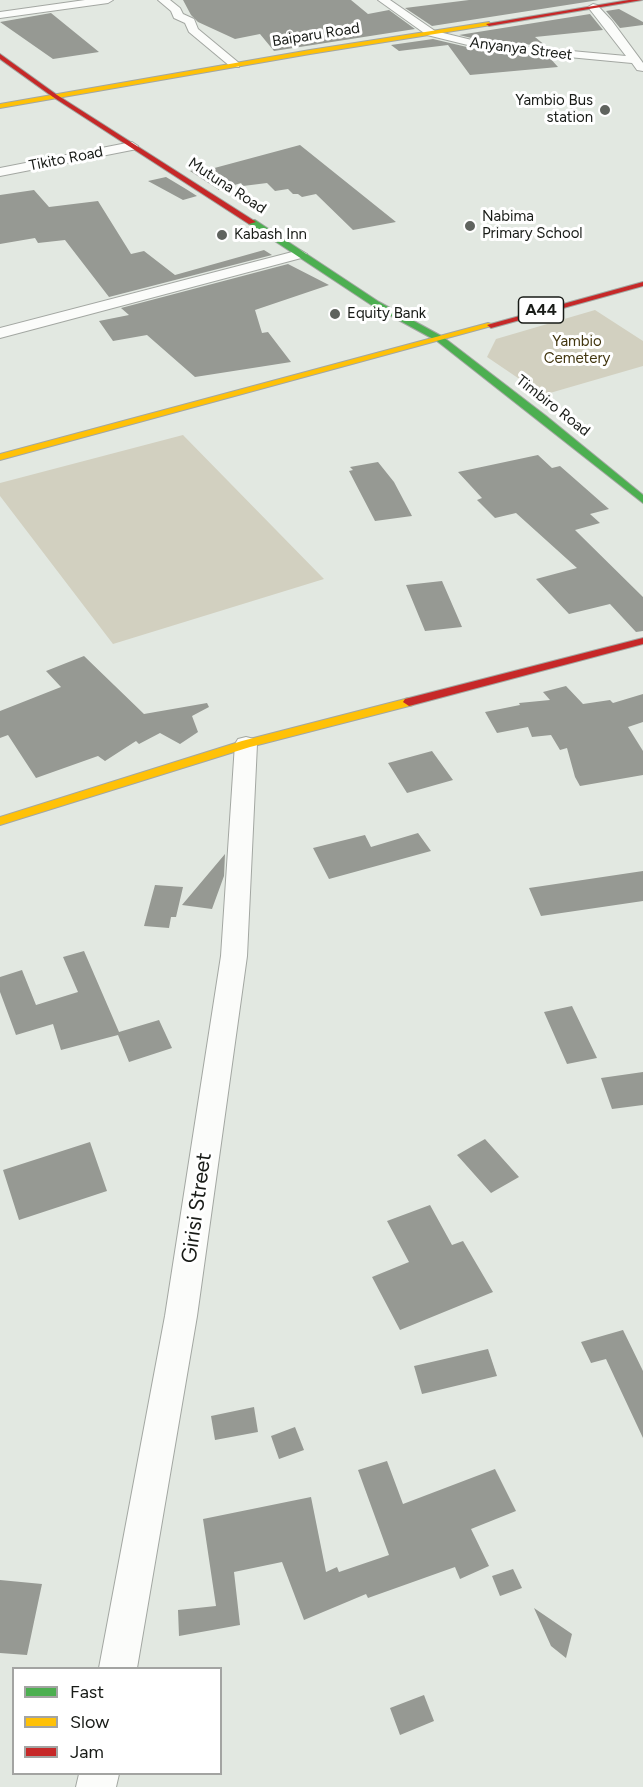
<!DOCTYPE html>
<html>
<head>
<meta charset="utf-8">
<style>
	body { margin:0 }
	#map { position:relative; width:643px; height:1787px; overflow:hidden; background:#e2e8e1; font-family:Figtree,sans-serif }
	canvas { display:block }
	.legend { position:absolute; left:12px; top:1667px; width:210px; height:108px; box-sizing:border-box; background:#fff; border:2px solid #a3a4a2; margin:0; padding:8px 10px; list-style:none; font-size:18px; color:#181b17 }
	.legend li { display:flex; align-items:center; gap:12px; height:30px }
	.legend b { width:30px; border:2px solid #a3a4a2 }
</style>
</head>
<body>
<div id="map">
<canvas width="643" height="1787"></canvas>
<ul class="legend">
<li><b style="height:8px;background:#4caf50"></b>Fast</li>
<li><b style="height:8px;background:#ffc107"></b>Slow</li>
<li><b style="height:8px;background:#c62828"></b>Jam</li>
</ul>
</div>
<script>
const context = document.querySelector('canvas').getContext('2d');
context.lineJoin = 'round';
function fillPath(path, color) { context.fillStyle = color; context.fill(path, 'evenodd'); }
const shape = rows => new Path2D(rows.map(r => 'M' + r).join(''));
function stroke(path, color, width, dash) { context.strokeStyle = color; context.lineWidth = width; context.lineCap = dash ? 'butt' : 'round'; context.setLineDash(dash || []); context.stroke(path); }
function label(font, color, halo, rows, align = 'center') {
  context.font = font + ' Figtree,sans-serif'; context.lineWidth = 6; context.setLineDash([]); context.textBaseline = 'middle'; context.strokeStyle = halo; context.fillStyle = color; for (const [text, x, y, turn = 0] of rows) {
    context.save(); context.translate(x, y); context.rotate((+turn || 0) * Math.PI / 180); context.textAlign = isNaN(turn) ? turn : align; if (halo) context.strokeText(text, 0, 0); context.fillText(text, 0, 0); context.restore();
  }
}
fillPath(shape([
	[595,310,643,341,643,366,543,395,487,357,496,339],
	[183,435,324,579,113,644,0,496,0,483]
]), '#d2d0c0');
fillPath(shape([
	[183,0,351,0,368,14,389,10,415,29,274,51,260,34,235,39,198,22,191,15],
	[469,0,599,0,432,26,405,8],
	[619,9,643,22,643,25,620,28,606,11],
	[51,13,99,52,53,59,0,22],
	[590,14,603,30,535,37,546,46,484,41,459,35],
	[433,39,484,51,549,57,558,67,470,75,448,45,399,51,391,45],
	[300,145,396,222,353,230,316,194,302,197,298,194,293,194,288,189,275,191,267,183,243,186,241,183,219,190,190,171,203,168,207,170],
	[166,177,186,189,197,196,183,200,148,181],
	[34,190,49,207,98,201,131,254,144,251,175,275,264,250,272,255,109,297,65,240,38,243,35,238,0,244,0,195],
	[288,264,329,285,255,310,262,333,268,332,291,362,195,377,147,335,113,341,99,321,129,315,121,308],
	[538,455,552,468,560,466,609,509,590,514,600,523,575,530,643,597,643,631,636,632,610,604,569,614,536,579,577,568,516,513,495,518,477,500,482,498,458,472],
	[378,462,394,482,412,516,375,521,349,471,353,470,350,467],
	[442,581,462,627,425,631,406,585],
	[84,656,144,714,207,703,209,707,192,716,198,732,180,744,160,733,139,744,136,741,105,761,98,756,36,778,8,735,0,738,0,711,61,687,46,671],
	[566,686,583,704,610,700,613,703,643,694,643,722,628,727,643,751,643,775,580,786,575,777,567,748,560,750,551,735,532,737,528,727,497,733,485,712,520,705,519,703,550,700,543,692],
	[432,751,453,780,407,793,388,763],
	[418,833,431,851,329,879,313,848,365,835,371,847],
	[225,854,224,876,212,909,182,905],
	[643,871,643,901,541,916,529,888],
	[155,885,183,887,176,917,171,917,169,928,144,926],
	[84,951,119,1032,159,1020,172,1048,129,1062,118,1035,61,1050,53,1024,16,1035,0,992,0,977,22,970,36,1005,78,992,63,957],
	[572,1006,597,1058,567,1064,544,1012],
	[643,1072,643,1105,612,1109,601,1078],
	[485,1139,519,1177,491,1193,457,1155],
	[90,1142,107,1191,19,1220,3,1170],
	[430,1205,452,1245,463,1241,493,1292,400,1330,372,1277,409,1262,387,1221],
	[623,1330,643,1371,643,1438,606,1359,591,1363,581,1342],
	[488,1349,497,1376,422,1394,414,1366],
	[254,1407,258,1432,215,1440,211,1416],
	[295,1427,304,1450,279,1459,271,1436],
	[387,1461,403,1504,495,1469,516,1511,471,1529,489,1566,460,1579,455,1567,368,1598,366,1594,304,1620,282,1562,234,1572,240,1625,179,1636,178,1610,216,1606,203,1519,311,1497,326,1572,337,1567,339,1572,389,1555,358,1470],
	[513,1569,522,1588,500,1596,492,1576],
	[0,1580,42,1584,27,1655,0,1653],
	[534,1608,572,1634,566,1658,551,1646],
	[424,1695,434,1721,400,1735,390,1708]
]), '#969993');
const street = shape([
	[85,0,113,0,108,3,0,18,0,12,85,0],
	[158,0,170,0,180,8,183,14,194,19,198,29,239,63,239,67,231,67,189,32,185,23,174,18,171,11,158,0],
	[378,0,390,0,435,31,484,43,626,56,588,7,593,4,597,5,612,21,643,63,643,71,637,70,632,63,484,49,427,35,378,0],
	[132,142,138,146,137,149,0,176,0,168,132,142],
	[300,250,307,254,305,257,0,338,0,328,300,250],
	[246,737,254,739,257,744,247,956,197,1316,137,1668,99,1668,165,1316,221,956,235,744,238,739,246,737],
	[79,1774,119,1774,116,1787,76,1787,79,1774]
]);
const fast = shape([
	[249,220,255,220,379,302,443,337,546,416,643,495,643,503,437,341,373,306,249,224,249,220]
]);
const slow = shape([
	[489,22,491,25,310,54,0,108,0,104,310,50,489,22],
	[488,323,495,325,0,460,0,454,488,323],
	[409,698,415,702,413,705,250,747,0,825,0,817,242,741,409,698]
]);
const jam = shape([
	[629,0,642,0,489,26,486,24,629,0],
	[0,54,57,95,256,222,249,224,53,97,0,59,0,54],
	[643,282,643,286,491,328,487,325,643,282],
	[643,638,643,644,409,706,403,702,405,699,643,638]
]);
stroke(street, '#a3a7a2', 2);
stroke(fast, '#a3a7a2', 2);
stroke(slow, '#a3a7a2', 2);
stroke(jam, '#a3a7a2', 2);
fillPath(street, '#fbfcfa');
fillPath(fast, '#4caf50');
fillPath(slow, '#ffc107');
fillPath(jam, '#c62828');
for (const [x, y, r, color] of [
	[605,110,6,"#5f635e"],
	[470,226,6,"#5f635e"],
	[222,235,6,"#5f635e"],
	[335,314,6,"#5f635e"]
]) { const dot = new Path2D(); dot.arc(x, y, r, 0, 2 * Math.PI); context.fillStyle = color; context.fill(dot); stroke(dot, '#fff', 2); }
label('15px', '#181b17', '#fff', [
	["Baiparu Road",316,35,-9],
	["Anyanya Street",521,49,7],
	["Tikito Road",66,159,-11],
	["Mutuna Road",227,186,33],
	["Timbiro Road",553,406,38]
]);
label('15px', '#181b17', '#fff', [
	["Yambio Bus",593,101,"right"],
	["station",593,118,"right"],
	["Nabima",482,217],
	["Primary School",482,234],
	["Kabash Inn",234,235],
	["Equity Bank",347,314]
], 'left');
label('15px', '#42360f', '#fff', [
	["Yambio",577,342],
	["Cemetery",577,359]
]);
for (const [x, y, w] of [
	[541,310,45]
]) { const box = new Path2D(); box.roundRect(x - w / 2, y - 13, w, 26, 4.5); context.fillStyle = '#fff'; context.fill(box); stroke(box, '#181b17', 1.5); }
label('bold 16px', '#181b17', null, [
	["A44",541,310]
]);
label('21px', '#181b17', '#fff', [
	["Girisi Street",197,1208,-82]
]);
</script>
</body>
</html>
